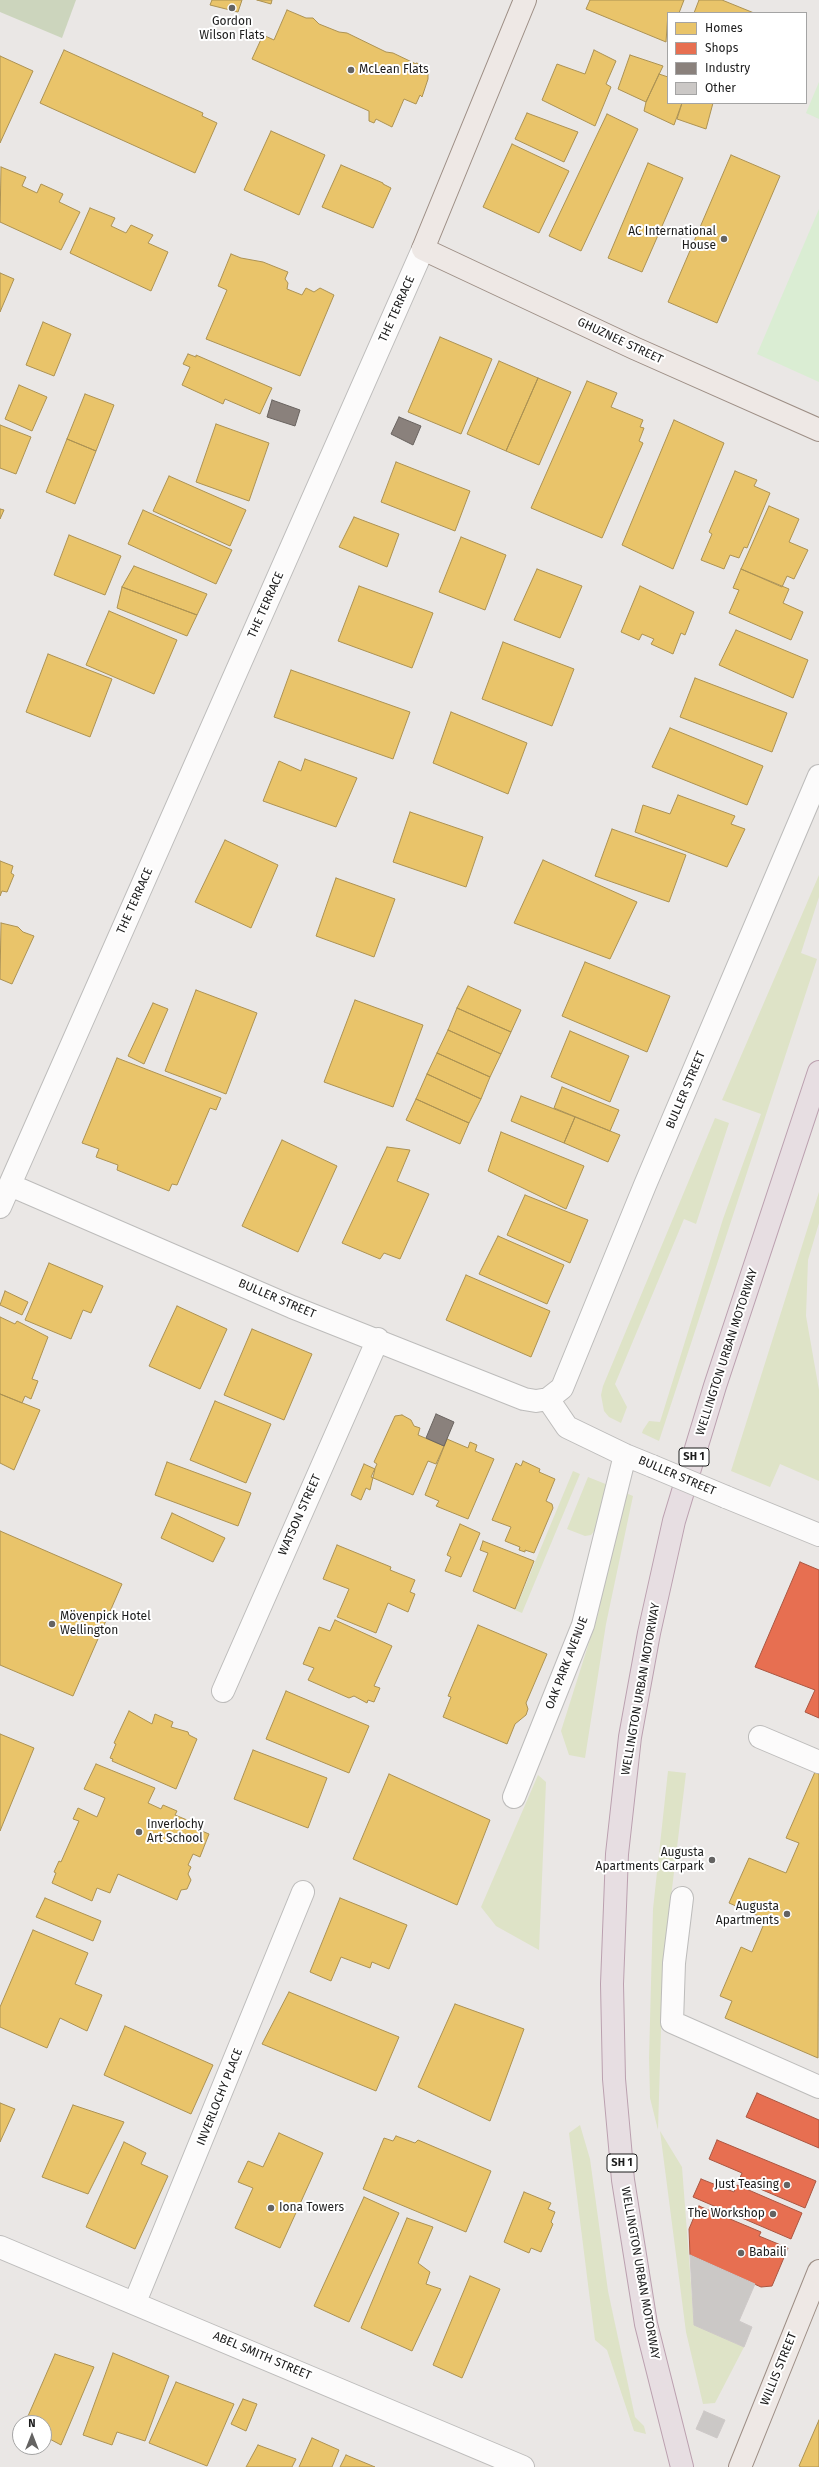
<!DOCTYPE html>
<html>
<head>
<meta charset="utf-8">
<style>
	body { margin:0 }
	#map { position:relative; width:819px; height:2467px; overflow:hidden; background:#eae7e5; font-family:"Fira Sans",sans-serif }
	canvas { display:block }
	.legend { position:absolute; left:667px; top:12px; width:140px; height:92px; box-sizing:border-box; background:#fff; border:1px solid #a4a4a4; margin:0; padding:5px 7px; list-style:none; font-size:12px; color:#1c1c1c }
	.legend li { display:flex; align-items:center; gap:8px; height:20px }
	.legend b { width:20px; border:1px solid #a4a4a4 }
	.north { position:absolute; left:12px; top:2415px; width:40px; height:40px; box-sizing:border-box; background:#fff; border:1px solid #a4a4a4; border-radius:50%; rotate:0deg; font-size:11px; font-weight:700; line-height:16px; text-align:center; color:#1c1c1c }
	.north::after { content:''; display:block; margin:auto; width:14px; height:18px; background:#646362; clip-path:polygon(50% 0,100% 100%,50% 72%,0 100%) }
</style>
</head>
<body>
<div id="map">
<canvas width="819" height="2467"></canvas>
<ul class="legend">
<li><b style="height:11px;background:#e9c46a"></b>Homes</li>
<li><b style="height:11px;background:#e76f51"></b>Shops</li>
<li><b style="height:11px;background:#8a817c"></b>Industry</li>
<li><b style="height:11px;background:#cbc8c6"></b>Other</li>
</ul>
<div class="north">N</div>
</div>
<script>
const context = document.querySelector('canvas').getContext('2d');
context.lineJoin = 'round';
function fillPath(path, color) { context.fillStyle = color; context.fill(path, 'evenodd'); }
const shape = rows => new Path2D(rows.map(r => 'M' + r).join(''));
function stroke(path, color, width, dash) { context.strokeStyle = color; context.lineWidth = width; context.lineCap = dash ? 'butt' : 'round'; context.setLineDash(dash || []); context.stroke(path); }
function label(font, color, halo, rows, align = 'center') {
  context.font = font + ' "Fira Sans",sans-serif'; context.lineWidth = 4; context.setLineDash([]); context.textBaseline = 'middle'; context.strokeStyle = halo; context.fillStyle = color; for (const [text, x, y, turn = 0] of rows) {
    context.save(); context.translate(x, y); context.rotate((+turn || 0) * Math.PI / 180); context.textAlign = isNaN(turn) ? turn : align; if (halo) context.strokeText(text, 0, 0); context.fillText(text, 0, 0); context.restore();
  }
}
fillPath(shape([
	[819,875,819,897,801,953,817,959,659,1441,642,1433,643,1430,649,1421,660,1422,723,1219,761,1114,722,1100],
	[715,1118,729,1123,696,1224,684,1219,615,1384,627,1407,621,1423,609,1417,604,1411,601,1395,603,1386],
	[819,1192,819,1223,808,1260,806,1316,819,1390,819,1481,780,1464,770,1487,731,1471],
	[573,1471,580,1474,522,1613,515,1610],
	[588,1477,608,1485,596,1529,591,1535,585,1536,567,1529],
	[623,1492,633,1496,606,1624,585,1758,569,1755,561,1731,598,1614],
	[668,1771,686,1773,663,1963,658,2130,650,2098,649,2058,653,1909],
	[538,1775,546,1782,539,1950,496,1926,481,1907],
	[580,2125,590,2159,608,2291,635,2417,644,2426,646,2434,634,2431,607,2350,595,2340,569,2133],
	[660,2131,682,2167,694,2324,744,2347,715,2403,703,2404,686,2332]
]), '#dee3c7');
fillPath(shape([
	[0,0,76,0,62,38,0,12]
]), '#ccd5bd');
fillPath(shape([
	[819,82,819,119,806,113],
	[819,209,819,382,757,354]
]), '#daedd3');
const homes = shape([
	[212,0,242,0,238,12,210,5,212,0],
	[257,0,272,0,271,4,257,0],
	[590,0,684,0,679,13,668,13,666,42,586,9,590,0],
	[699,0,722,0,754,13,694,13,699,0],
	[287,10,306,18,313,18,319,24,339,32,347,33,386,52,393,53,416,64,416,63,421,64,428,73,428,79,422,97,420,95,416,104,404,99,392,127,376,119,374,123,369,121,369,111,252,59,263,35,274,40,287,10],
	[64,50,203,113,202,116,217,123,195,173,40,103,64,50],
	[594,50,616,61,606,84,611,87,595,126,542,100,557,64,585,74,594,50],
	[630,55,663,66,646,102,618,89,630,55],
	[0,56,33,71,0,143,0,56],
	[659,74,668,77,668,103,682,103,674,125,644,111,646,102,659,74],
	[682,103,713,103,706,129,677,119,682,103],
	[527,113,578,132,564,162,515,139,527,113],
	[607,114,638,129,581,251,549,236,607,114],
	[271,131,325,155,299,215,244,190,271,131],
	[512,144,569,171,539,233,483,207,512,144],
	[731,155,780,176,717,323,668,302,731,155],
	[648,163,683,178,642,272,608,258,648,163],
	[341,165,383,183,383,184,391,188,373,228,322,207,341,165],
	[1,167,26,177,22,186,37,193,41,184,63,194,59,202,80,212,61,250,0,222,1,167],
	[90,208,115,218,111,226,126,233,131,225,153,235,148,243,168,252,151,291,70,253,90,208],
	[231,254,241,258,263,262,288,272,285,279,288,283,287,289,302,295,306,288,314,292,320,288,334,295,300,376,206,339,227,290,218,286,231,254],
	[0,273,14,279,0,312,0,273],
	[43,322,71,334,54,376,26,365,43,322],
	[440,337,492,359,461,434,408,412,440,337],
	[188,354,196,357,196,355,272,388,260,414,225,399,223,404,182,385,190,367,183,364,188,354],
	[499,361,538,378,506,451,467,434,499,361],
	[538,378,571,392,539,465,506,451,538,378],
	[587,381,617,393,611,407,643,420,640,427,644,428,639,441,643,443,602,538,531,508,587,381],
	[19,385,47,397,32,431,5,419,19,385],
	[85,394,114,405,96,451,67,439,85,394],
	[674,420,724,443,673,569,622,545,674,420],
	[216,424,269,443,249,501,196,482,216,424],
	[0,425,31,437,16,474,0,468,0,425],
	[67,439,96,451,75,504,46,492,67,439],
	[396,462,470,491,455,531,381,502,396,462],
	[735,471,757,480,754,486,770,493,747,548,744,547,739,558,730,555,724,569,701,560,712,534,709,532,735,471],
	[169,476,246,510,230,546,153,511,169,476],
	[769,506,799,519,789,542,808,550,794,579,787,576,782,587,741,569,769,506],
	[0,509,4,510,0,519,0,509],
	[143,510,232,550,216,584,128,544,143,510],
	[354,517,399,534,387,567,339,547,354,517],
	[69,535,121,556,105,595,54,575,69,535],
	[461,537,506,555,485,610,439,592,461,537],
	[134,566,207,594,197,615,122,587,134,566],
	[537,569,582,586,560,638,514,620,537,569],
	[741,569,789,589,783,603,803,612,791,640,729,613,739,590,733,588,741,569],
	[359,586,433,613,412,668,338,641,359,586],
	[640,586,694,612,685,635,681,633,673,654,651,644,654,639,642,634,639,640,621,632,640,586],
	[122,587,197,615,187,636,117,608,122,587],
	[109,611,177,640,154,694,86,665,109,611],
	[736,630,808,660,793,698,719,665,736,630],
	[503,642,574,669,552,726,482,699,503,642],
	[48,654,112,679,90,737,26,712,48,654],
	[291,670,410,712,393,759,274,717,291,670],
	[695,678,787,713,772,752,680,717,695,678],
	[451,712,527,743,508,794,433,763,451,712],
	[670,728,763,766,747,805,652,767,670,728],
	[305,759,357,778,336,827,263,801,279,761,301,771,305,759],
	[678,795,735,816,731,824,745,829,727,867,635,832,643,805,670,814,678,795],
	[410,812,483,837,466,887,393,862,410,812],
	[612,829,686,855,669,902,595,876,612,829],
	[225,840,278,865,251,928,195,902,225,840],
	[543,860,637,902,610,959,514,923,543,860],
	[0,861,13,866,11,873,14,875,7,892,2,891,0,896,0,861],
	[336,878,395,899,374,957,316,936,336,878],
	[1,923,18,927,23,932,34,936,12,984,0,979,1,923],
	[585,962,670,996,647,1052,562,1016,585,962],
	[468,986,521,1010,511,1032,457,1008,468,986],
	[196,990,257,1013,226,1094,165,1071,196,990],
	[355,1000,423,1025,393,1107,324,1082,355,1000],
	[153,1003,168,1009,144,1064,128,1056,153,1003],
	[457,1008,511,1032,501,1054,448,1030,457,1008],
	[448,1030,501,1054,490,1077,437,1053,448,1030],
	[570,1031,629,1056,610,1102,551,1077,570,1031],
	[437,1053,490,1077,481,1099,427,1074,437,1053],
	[117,1058,221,1098,216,1110,210,1108,177,1185,172,1184,169,1191,117,1170,118,1165,96,1157,99,1149,82,1143,117,1058],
	[427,1074,481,1099,469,1123,416,1099,427,1074],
	[562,1087,619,1110,610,1131,554,1108,562,1087],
	[521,1096,575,1117,564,1143,511,1121,521,1096],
	[416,1099,469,1123,460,1144,406,1120,416,1099],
	[575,1117,620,1135,608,1162,564,1143,575,1117],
	[501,1132,584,1166,566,1209,488,1171,501,1132],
	[282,1140,337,1166,298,1252,242,1226,282,1140],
	[387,1147,410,1150,397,1181,429,1194,400,1259,384,1253,380,1259,342,1243,387,1147],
	[525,1195,588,1220,570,1263,507,1235,525,1195],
	[498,1236,564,1265,547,1304,479,1274,498,1236],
	[49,1263,103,1286,91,1313,83,1310,71,1339,25,1320,49,1263],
	[466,1275,550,1311,531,1357,446,1320,466,1275],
	[5,1291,28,1302,22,1315,0,1305,5,1291],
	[177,1306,227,1329,200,1389,149,1366,177,1306],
	[0,1317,15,1324,17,1321,48,1337,32,1379,38,1381,31,1399,25,1396,22,1403,0,1394,0,1317],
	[252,1329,312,1354,284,1420,224,1395,252,1329],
	[0,1394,40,1410,14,1470,0,1463,0,1394],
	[215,1401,271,1424,246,1483,190,1460,215,1401],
	[402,1415,411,1420,414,1426,420,1428,418,1435,444,1446,436,1464,428,1461,413,1495,371,1477,377,1464,374,1462,395,1416,402,1415],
	[447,1439,468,1448,470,1442,477,1445,475,1451,494,1459,468,1519,436,1506,439,1501,425,1495,447,1439],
	[523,1461,540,1469,539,1472,555,1479,546,1501,552,1504,553,1508,534,1553,525,1550,525,1552,519,1550,520,1547,505,1541,511,1527,492,1520,516,1463,521,1466,523,1461],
	[167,1462,251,1493,238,1526,155,1495,167,1462],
	[364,1464,375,1469,370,1490,366,1488,361,1500,351,1495,364,1464],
	[172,1513,225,1538,213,1562,161,1538,172,1513],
	[460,1524,480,1533,461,1577,445,1571,451,1557,447,1555,460,1524],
	[0,1531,122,1584,73,1696,0,1665,0,1531],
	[483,1541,534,1561,515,1609,473,1591,488,1553,480,1550,483,1541],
	[337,1545,391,1567,390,1570,415,1580,410,1592,415,1594,408,1612,388,1603,376,1633,337,1617,349,1589,323,1579,337,1545],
	[335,1620,392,1646,374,1686,380,1688,374,1702,368,1700,367,1703,354,1696,349,1698,308,1680,314,1668,303,1664,319,1627,330,1631,335,1620],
	[478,1625,547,1654,526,1703,528,1709,526,1715,515,1724,507,1744,443,1717,451,1697,448,1696,478,1625],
	[286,1691,369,1726,349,1773,266,1739,286,1691],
	[129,1711,152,1724,155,1714,173,1722,171,1727,188,1732,189,1735,197,1739,176,1789,112,1761,113,1759,110,1758,116,1744,114,1743,129,1711],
	[0,1734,34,1748,0,1831,0,1734],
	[253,1750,327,1778,308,1828,234,1799,253,1750],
	[96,1764,155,1788,148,1803,161,1809,163,1805,177,1811,175,1815,199,1825,197,1829,209,1834,200,1857,193,1854,188,1865,191,1867,188,1874,191,1880,187,1889,181,1890,177,1900,118,1874,110,1893,97,1888,92,1901,52,1883,56,1873,54,1872,59,1861,61,1862,79,1821,73,1819,78,1808,97,1817,105,1798,84,1789,96,1764],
	[815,1772,819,1774,818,2058,725,2018,732,2001,720,1996,741,1947,752,1952,766,1919,729,1903,749,1858,786,1873,799,1843,786,1838,815,1772],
	[389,1774,490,1820,457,1905,353,1859,389,1774],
	[45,1898,101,1921,93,1941,36,1917,45,1898],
	[340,1898,407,1925,389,1969,372,1962,370,1968,341,1957,331,1981,310,1972,340,1898],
	[33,1930,88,1953,75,1984,102,1995,87,2031,60,2018,47,2048,0,2027,0,2007,33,1930],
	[289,1992,399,2037,376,2091,262,2044,289,1992],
	[455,2004,524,2029,490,2121,418,2087,455,2004],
	[125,2026,213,2065,191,2114,104,2075,125,2026],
	[0,2103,15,2109,0,2142,0,2103],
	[73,2105,124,2122,88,2194,42,2177,73,2105],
	[279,2133,323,2153,280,2248,235,2228,253,2188,238,2182,248,2161,263,2167,279,2133],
	[396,2136,415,2143,418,2140,491,2171,466,2232,363,2189,384,2138,393,2141,396,2136],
	[124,2142,146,2153,141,2164,168,2176,135,2249,86,2227,124,2142],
	[524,2192,551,2203,548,2209,555,2212,551,2222,553,2224,541,2252,531,2248,529,2253,504,2242,524,2192],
	[364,2197,399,2213,349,2322,314,2306,364,2197],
	[407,2218,433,2227,418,2263,430,2272,426,2284,441,2289,412,2351,361,2328,407,2218],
	[470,2276,500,2289,462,2378,433,2365,470,2276],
	[113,2353,169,2376,145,2441,117,2432,112,2445,83,2435,113,2353],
	[55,2354,94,2367,61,2445,44,2436,44,2423,25,2423,55,2354],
	[176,2382,234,2404,207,2466,149,2443,176,2382],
	[243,2399,257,2404,246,2431,231,2424,243,2399],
	[819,2420,819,2467,801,2467,799,2466,819,2420],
	[312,2438,339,2450,332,2467,299,2467,312,2438],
	[258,2445,296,2459,292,2467,246,2467,258,2445],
	[346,2455,375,2467,340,2467,346,2455]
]);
fillPath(homes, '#e9c46a');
stroke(homes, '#ac9253', 1);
const shops = shape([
	[800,1562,819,1570,819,1718,805,1712,815,1690,755,1667,800,1562],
	[757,2093,819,2120,819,2148,746,2117,757,2093],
	[717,2140,816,2181,805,2208,739,2180,742,2173,709,2159,717,2140],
	[701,2179,734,2192,737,2185,802,2213,791,2239,693,2197,701,2179],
	[699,2206,761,2232,759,2236,788,2248,772,2286,761,2287,690,2255,689,2229,694,2217,692,2216,696,2207,698,2208,699,2206]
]);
fillPath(shops, '#e76f51');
stroke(shops, '#aa5641', 1);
const industry = shape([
	[272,400,300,410,295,426,267,417,272,400],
	[399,417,421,426,413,445,391,434,399,417],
	[436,1414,454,1422,444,1446,426,1438,436,1414]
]);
fillPath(industry, '#8a817c');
stroke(industry, '#69635f', 1);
const building = shape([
	[690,2255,755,2284,739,2321,752,2327,744,2347,694,2325,690,2255],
	[704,2411,725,2420,717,2438,696,2429,704,2411]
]);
fillPath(building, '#cbc8c6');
stroke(building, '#cdc8c7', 1);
const minor = shape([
	[10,1185,292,1307,524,1399,536,1401,548,1399,562,1388,645,1185,819,776],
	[0,1207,423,249],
	[548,1399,567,1427,625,1455,652,1466],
	[726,1497,819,1535],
	[223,1691,378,1339],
	[760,1737,819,1762],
	[514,1797,583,1625,625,1455],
	[682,1898,674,1963,672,2022,819,2087],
	[0,2247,523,2467],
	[135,2302,303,1892]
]);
const major = shape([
	[525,0,423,249,634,348,819,430],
	[740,2467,819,2271]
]);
const highway = shape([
	[682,2467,646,2324,623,2180,614,2079,612,1984,617,1854,630,1737,649,1633,674,1521,715,1386,819,1072]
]);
stroke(minor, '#bdbcbb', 24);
stroke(major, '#9d8e85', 24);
stroke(highway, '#bba0af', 24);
stroke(minor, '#fcfbfb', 22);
stroke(major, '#eee8e5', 22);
stroke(highway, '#e7dee2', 22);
const minorBridge = shape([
	[652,1466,726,1497]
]);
stroke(minorBridge, '#bdbcbb', 24, []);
stroke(minorBridge, '#fcfbfb', 22);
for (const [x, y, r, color] of [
	[232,8,4,"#646362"],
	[351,70,4,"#646362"],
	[724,239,4,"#646362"],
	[52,1624,4,"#646362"],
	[139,1832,4,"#646362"],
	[712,1860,4,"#646362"],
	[787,1914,4,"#646362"],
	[787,2185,4,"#646362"],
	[271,2208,4,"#646362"],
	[773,2214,4,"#646362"],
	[741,2253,4,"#646362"]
]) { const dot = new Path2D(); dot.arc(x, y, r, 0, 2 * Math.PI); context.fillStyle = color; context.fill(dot); stroke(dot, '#fff', 1.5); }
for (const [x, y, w] of [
	[694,1457,30],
	[622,2163,30]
]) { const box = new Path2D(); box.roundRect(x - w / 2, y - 9, w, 18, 3); context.fillStyle = '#fff'; context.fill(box); stroke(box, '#1c1c1c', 1); }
label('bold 11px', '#1c1c1c', null, [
	["SH 1",694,1457],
	["SH 1",622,2163]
]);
label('12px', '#1c1c1c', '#fff', [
	["Gordon",232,22,"center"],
	["Wilson Flats",232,36,"center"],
	["McLean Flats",359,70],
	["AC International",716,232,"right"],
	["House",716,246,"right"],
	["Mövenpick Hotel",60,1617],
	["Wellington",60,1631],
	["Inverlochy",147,1825],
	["Art School",147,1839],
	["Augusta",704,1853,"right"],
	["Apartments Carpark",704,1867,"right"],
	["Augusta",779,1907,"right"],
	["Apartments",779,1921,"right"],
	["Just Teasing",779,2185,"right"],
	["Iona Towers",279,2208],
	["The Workshop",765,2214,"right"],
	["Babaili",749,2253]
], 'left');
label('12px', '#1c1c1c', '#fff', [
	["THE TERRACE",397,309,-66],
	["GHUZNEE STREET",620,341,25],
	["THE TERRACE",266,605,-66],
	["THE TERRACE",135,901,-66],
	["BULLER STREET",686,1090,-67],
	["BULLER STREET",277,1299,23],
	["WELLINGTON URBAN MOTORWAY",727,1352,-72],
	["BULLER STREET",677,1476,23],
	["WATSON STREET",300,1515,-66],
	["OAK PARK AVENUE",567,1663,-69],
	["WELLINGTON URBAN MOTORWAY",641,1689,-80],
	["INVERLOCHY PLACE",220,2097,-68],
	["WELLINGTON URBAN MOTORWAY",640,2273,80],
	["ABEL SMITH STREET",262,2356,23],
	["WILLIS STREET",779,2369,-68]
]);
</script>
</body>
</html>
